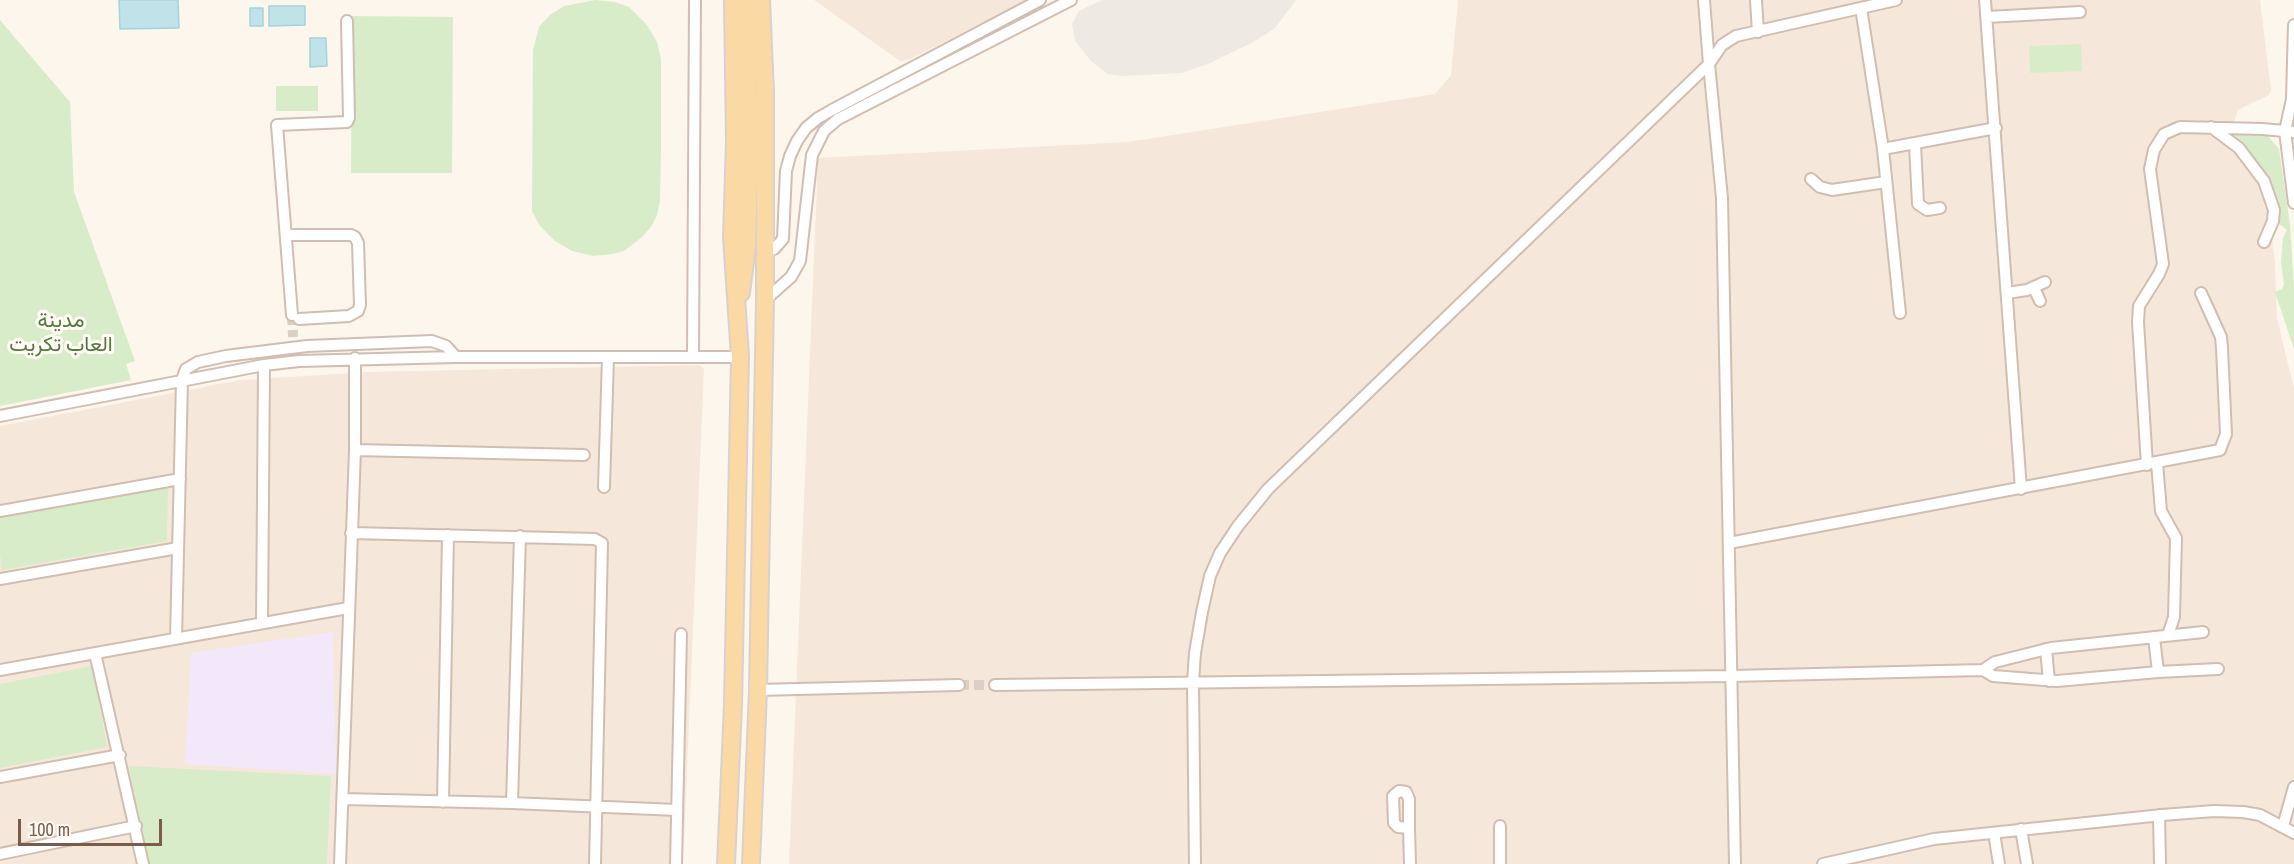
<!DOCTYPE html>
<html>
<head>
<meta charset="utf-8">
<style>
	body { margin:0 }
	#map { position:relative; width:2294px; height:864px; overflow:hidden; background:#fdf6ec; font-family:"Archivo Narrow",sans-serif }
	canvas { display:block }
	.scale { position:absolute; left:18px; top:819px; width:144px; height:27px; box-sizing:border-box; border:3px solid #7a5c4d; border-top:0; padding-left:8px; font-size:18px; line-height:21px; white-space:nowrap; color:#7a5c4d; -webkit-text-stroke:4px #fffaf3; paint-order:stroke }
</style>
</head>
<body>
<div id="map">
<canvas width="2294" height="864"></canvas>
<div class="scale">100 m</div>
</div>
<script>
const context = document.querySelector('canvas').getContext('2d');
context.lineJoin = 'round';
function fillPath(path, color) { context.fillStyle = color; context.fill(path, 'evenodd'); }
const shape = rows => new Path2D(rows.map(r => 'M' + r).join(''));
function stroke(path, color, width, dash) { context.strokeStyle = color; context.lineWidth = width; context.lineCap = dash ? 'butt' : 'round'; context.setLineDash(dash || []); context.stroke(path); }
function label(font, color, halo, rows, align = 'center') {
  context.font = font + ' "Archivo Narrow",Vazirmatn,sans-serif'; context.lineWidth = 6; context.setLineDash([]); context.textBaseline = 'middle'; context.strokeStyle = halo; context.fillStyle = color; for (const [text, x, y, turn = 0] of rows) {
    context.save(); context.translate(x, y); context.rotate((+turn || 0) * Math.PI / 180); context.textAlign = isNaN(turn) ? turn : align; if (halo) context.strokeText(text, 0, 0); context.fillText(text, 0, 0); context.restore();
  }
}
fillPath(shape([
	[814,0,1029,0,908,60,900,61],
	[1458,0,2260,0,2271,90,2269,95,2238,110,2228,138,2248,149,2267,195,2275,262,2277,318,2294,389,2294,864,789,864,818,158,1128,142,1435,94,1451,75],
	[699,365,704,369,683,864,0,864,0,426,240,380,368,372]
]), '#f5e8da');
fillPath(shape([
	[1102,0,1296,0,1275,28,1255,41,1208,64,1182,73,1123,76,1107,74,1090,60,1075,41,1072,24,1079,11]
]), '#efe9e4');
fillPath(shape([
	[333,632,336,774,185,764,191,653]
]), '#f3e8fa');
fillPath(shape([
	[595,0,615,2,629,7,647,25,657,42,661,59,661,151,660,200,657,215,651,227,642,237,624,251,612,254,593,256,572,251,555,241,540,226,532,211,533,50,539,27,550,15,564,6],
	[352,16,453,17,452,173,351,173],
	[0,20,70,102,74,192,135,361,126,364,131,380,0,406],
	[2081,44,2082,71,2030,73,2029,46],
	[276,86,318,86,318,111,276,111],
	[2236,135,2268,136,2279,149,2290,224,2294,289,2294,349,2275,292,2282,289,2284,285,2281,262,2283,238,2287,230,2278,223,2278,208,2270,183,2252,156,2235,138],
	[168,486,167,541,2,570,0,554,0,517],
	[92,666,107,747,0,768,0,684],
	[129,766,331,776,327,864,147,864]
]), '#d8ecc9');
const water = shape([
	[119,0,178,0,179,28,120,29,119,0],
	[269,6,305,6,305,25,269,26,269,6],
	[250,8,263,8,263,26,250,26,250,8],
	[310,38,326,38,327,66,310,67,310,38]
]);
fillPath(water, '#bfe3e8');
stroke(water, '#a5d3da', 1.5);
stroke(shape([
	[292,315,293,337],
	[959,685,995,685]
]), '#dcd0c4', 10, [10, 5]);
const minor = shape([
	[1756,0,1758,32],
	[1985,0,2021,489],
	[1861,8,1883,149,1900,313],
	[1987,17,2080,12],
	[2211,127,2239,148,2264,181,2274,210,2273,221,2264,242],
	[2294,132,2285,131,2294,203],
	[1915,144,1918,204,1927,210,1940,208],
	[1883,149,1996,128],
	[1811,179,1820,187,1832,190,1886,182],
	[286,235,351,235,355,237,358,243,360,305,358,311,349,316,299,319],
	[765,251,774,249,783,239,786,171,790,156,797,141,806,128,818,118,832,110,1040,0],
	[2034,288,2040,301],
	[2007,293,2027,290,2045,282],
	[765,300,791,277,800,261,812,155,824,131,838,119,1071,0],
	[292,315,277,125,347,122,349,118,347,21],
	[693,357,695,0],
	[0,416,264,365,299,361,456,357,740,357],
	[355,450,584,455],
	[2157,463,2161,511,2176,538,2174,617,2168,635],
	[2147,465,2138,322,2139,306,2159,274,2163,264,2150,169,2154,150,2164,134,2180,127,2262,129,2285,131,2292,99,2294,25],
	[604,487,608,357],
	[0,511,180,479],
	[351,533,595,539,602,543,595,864],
	[1729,543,2220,450,2226,434,2222,348,2221,337,2201,293],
	[0,579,178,548],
	[262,623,264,365],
	[2154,637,2158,672],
	[176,639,182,380,186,369,198,362,226,356,307,346,432,341,446,346,456,357],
	[2046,649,2049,681],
	[95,653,143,864],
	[0,670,348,608],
	[1983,670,1995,662,2051,648,2203,632],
	[995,685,1732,676,1983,670,1993,676,2057,681,2158,672,2218,669],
	[758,690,959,685],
	[0,777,120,755],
	[343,799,512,803,677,810],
	[443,802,448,535],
	[512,803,520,536],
	[2159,815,2160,864],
	[1500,826,1500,864],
	[2283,826,2294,787],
	[1409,828,1398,827,1394,823,1393,796,1399,791,1406,792,1409,799,1409,828,1410,864],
	[2021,829,2027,864],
	[1994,833,1999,864],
	[0,854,136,826],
	[340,864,355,450,355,358],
	[676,864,681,634],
	[1195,864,1193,682,1195,653,1202,612,1210,576,1220,553,1238,526,1268,489,1709,64,1704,0],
	[1735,864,1722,198,1709,64,1722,45,1736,36,1896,0],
	[1823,864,1934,839,2162,815,2214,811,2243,812,2260,815,2294,833]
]);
const primary = shape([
	[741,293,747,246,750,138,746,0],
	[726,864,733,704,740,357,732,237,735,142,733,0],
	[751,864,758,690,765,300,765,92,761,0]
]);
stroke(minor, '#d1beb0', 14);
stroke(primary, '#dad1cd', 20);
stroke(minor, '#fff', 10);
stroke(primary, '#fbd9a5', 16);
label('21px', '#537a41', '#fffaf3', [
	["مدينة",61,321],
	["العاب تكريت",61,345]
]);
</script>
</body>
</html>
